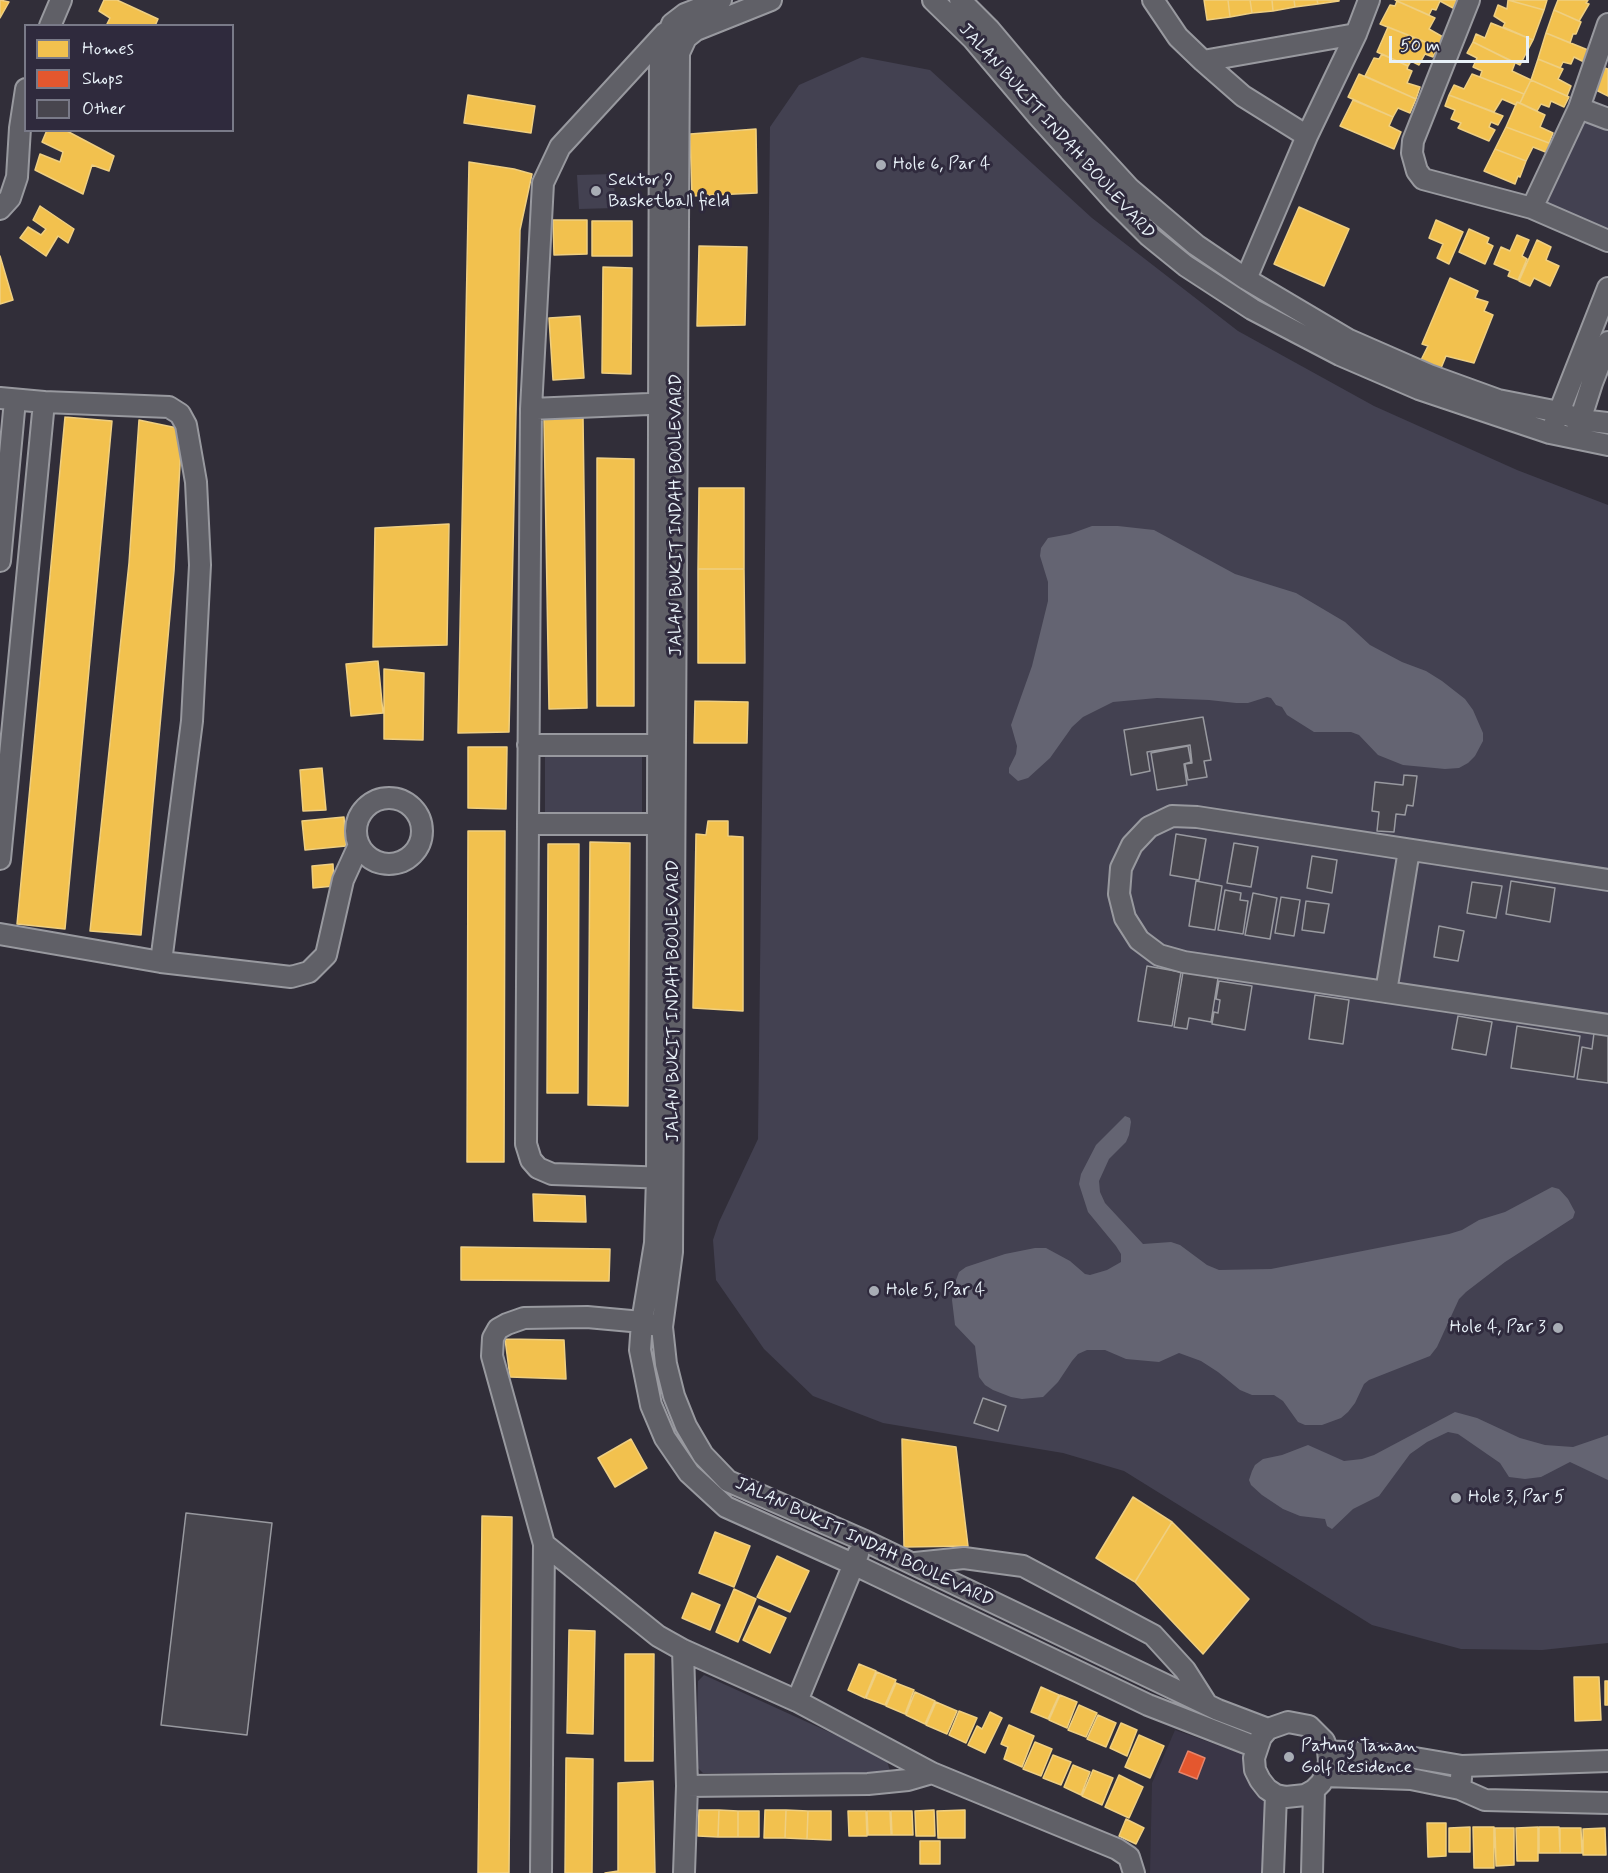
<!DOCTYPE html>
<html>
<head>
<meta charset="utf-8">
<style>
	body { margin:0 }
	#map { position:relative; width:1608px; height:1873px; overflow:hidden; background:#312e39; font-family:Mynerve,sans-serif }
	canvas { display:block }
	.legend { position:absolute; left:24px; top:24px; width:210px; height:108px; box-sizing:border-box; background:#2f2a3d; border:2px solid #797a88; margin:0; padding:8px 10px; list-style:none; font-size:18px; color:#e8f1f8 }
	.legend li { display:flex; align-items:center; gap:12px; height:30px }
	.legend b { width:30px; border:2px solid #797a88 }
	.scale { position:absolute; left:1389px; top:36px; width:140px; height:27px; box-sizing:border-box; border:3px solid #e8f1f8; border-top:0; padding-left:8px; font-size:18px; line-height:21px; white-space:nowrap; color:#e8f1f8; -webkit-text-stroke:4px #2f2a3d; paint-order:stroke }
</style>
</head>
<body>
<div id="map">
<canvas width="1608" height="1873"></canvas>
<ul class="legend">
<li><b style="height:16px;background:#f2c14e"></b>Homes</li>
<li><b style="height:16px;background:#e4572e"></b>Shops</li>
<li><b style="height:16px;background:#48464e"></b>Other</li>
</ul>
<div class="scale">50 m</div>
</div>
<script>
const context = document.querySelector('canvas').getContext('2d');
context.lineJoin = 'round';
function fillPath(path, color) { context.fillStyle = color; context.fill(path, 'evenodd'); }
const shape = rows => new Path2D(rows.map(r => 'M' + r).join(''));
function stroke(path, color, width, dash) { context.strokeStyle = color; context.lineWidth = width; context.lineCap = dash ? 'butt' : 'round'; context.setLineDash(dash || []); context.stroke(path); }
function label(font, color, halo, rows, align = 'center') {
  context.font = font + ' Mynerve,sans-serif'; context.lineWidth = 6; context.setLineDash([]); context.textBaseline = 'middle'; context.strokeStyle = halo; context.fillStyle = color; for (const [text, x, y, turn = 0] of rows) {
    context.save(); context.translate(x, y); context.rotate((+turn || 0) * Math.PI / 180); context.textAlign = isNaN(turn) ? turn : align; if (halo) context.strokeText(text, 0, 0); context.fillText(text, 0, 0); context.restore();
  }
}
fillPath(shape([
	[1175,1730,1254,1758,1267,1789,1276,1873,1150,1873,1152,1783]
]), '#3a3647');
fillPath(shape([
	[862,57,930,70,1092,218,1238,331,1374,406,1517,470,1608,505,1608,1643,1542,1650,1461,1649,1372,1625,1124,1471,1063,1453,883,1423,813,1396,764,1349,716,1280,713,1240,719,1222,758,1139,770,127,799,85],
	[1580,105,1608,117,1608,240,1534,208],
	[614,174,615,208,579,209,577,175],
	[545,755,642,755,642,814,545,814],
	[704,1675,886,1758,891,1774,703,1773,696,1766,698,1681]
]), '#434151');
fillPath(shape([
	[1092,526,1118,526,1154,530,1235,574,1296,593,1345,622,1370,645,1402,662,1426,671,1442,681,1465,699,1473,710,1483,733,1483,741,1475,756,1468,763,1459,768,1445,769,1403,765,1378,755,1359,735,1351,732,1314,732,1287,715,1282,707,1276,705,1271,698,1267,697,1248,703,1236,703,1209,700,1157,698,1113,702,1083,717,1072,727,1050,758,1028,778,1018,781,1009,773,1009,768,1016,754,1017,746,1011,725,1032,666,1048,601,1048,582,1040,556,1041,548,1048,538,1070,534],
	[1125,1116,1130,1118,1131,1122,1129,1135,1126,1142,1109,1159,1099,1181,1100,1192,1105,1203,1143,1244,1171,1242,1180,1245,1207,1265,1219,1270,1271,1269,1449,1234,1462,1230,1479,1220,1505,1212,1552,1187,1559,1189,1568,1199,1575,1212,1573,1218,1505,1262,1466,1292,1459,1299,1437,1347,1430,1356,1369,1380,1364,1384,1355,1403,1348,1412,1341,1418,1322,1425,1305,1425,1298,1422,1283,1401,1274,1395,1252,1395,1240,1390,1218,1372,1201,1361,1179,1353,1159,1362,1126,1359,1105,1350,1087,1350,1078,1354,1072,1361,1058,1382,1043,1397,1022,1399,1011,1397,993,1390,985,1385,979,1377,975,1346,955,1325,952,1300,956,1280,959,1272,966,1267,1005,1254,1035,1248,1046,1248,1070,1261,1085,1274,1090,1275,1107,1270,1121,1262,1121,1254,1116,1246,1088,1212,1079,1184,1081,1174,1096,1145],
	[1455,1412,1477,1418,1520,1438,1545,1445,1573,1447,1608,1435,1608,1480,1570,1462,1541,1477,1525,1479,1509,1477,1500,1463,1458,1434,1448,1432,1427,1442,1410,1454,1379,1496,1353,1509,1332,1529,1327,1526,1325,1519,1300,1516,1283,1509,1262,1495,1251,1485,1249,1480,1252,1471,1255,1465,1263,1459,1282,1455,1308,1445,1344,1461,1362,1459,1374,1455]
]), '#646472');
const homes = shape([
	[0,0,9,2,0,18,0,0],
	[104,0,117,0,158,19,155,26,106,26,110,18,99,11,104,0],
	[1204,0,1228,0,1230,17,1207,20,1204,0],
	[1228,0,1250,0,1252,13,1230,17,1228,0],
	[1250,0,1272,0,1273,11,1252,13,1250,0],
	[1272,0,1294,0,1295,7,1273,11,1272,0],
	[1294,0,1317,0,1318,4,1295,7,1294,0],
	[1317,0,1339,0,1339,1,1318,4,1317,0],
	[1395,0,1457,0,1453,8,1440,1,1436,10,1432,9,1429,15,1395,0],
	[1508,0,1544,10,1533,40,1503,27,1505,23,1494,16,1498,5,1507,9,1508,0],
	[1508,0,1547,0,1544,10,1508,0],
	[1558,0,1588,0,1586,3,1589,4,1579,21,1554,10,1558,0],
	[1397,1,1435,18,1429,29,1443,37,1438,47,1380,24,1390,5,1395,6,1397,1],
	[1554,10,1581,22,1576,34,1573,34,1570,43,1546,33,1554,10],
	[1491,23,1533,40,1520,65,1473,42,1476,34,1485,38,1491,23],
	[1388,27,1438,47,1433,57,1425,54,1419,65,1411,61,1408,66,1377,52,1388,27],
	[1546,33,1588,50,1584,62,1574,57,1571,64,1563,62,1560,68,1538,59,1546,33],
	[1473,42,1515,63,1512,71,1531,80,1524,94,1480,77,1482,71,1473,67,1477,58,1467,53,1473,42],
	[1382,54,1408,66,1407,69,1412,71,1407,83,1420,87,1416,99,1365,76,1374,58,1379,59,1382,54],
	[1538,59,1563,69,1558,79,1571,86,1567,96,1531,80,1538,59],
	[1605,68,1608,69,1608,96,1596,90,1605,68],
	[1359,74,1416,99,1410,113,1398,108,1393,117,1348,97,1359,74],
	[1472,74,1524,94,1520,103,1517,102,1516,105,1502,99,1494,112,1449,95,1454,85,1464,89,1472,74],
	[1531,80,1569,97,1564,107,1551,101,1549,107,1541,104,1537,111,1520,103,1531,80],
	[468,95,535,106,531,133,464,123,468,95],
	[1449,95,1503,116,1498,125,1491,122,1489,127,1495,130,1489,141,1458,128,1461,123,1451,119,1455,110,1445,106,1449,95],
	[1353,100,1393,117,1389,126,1401,132,1394,149,1340,126,1353,100],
	[1517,102,1545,115,1540,127,1553,133,1549,143,1506,127,1517,102],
	[1506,127,1549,143,1553,145,1548,153,1533,147,1526,161,1495,149,1506,127],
	[756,129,757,193,692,196,690,134,756,129],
	[47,130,65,130,114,156,109,171,92,165,83,194,35,170,40,154,60,162,63,152,42,142,47,130],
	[1495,149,1526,161,1520,177,1518,176,1515,184,1484,171,1495,149],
	[469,162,514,169,532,174,520,230,509,732,458,733,469,162],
	[40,206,74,229,68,243,58,236,46,256,20,238,28,227,41,235,46,229,33,220,40,206],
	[1299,207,1349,229,1324,286,1274,264,1299,207],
	[553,220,587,220,587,254,554,255,553,220],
	[1436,220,1463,232,1449,264,1437,258,1443,244,1429,238,1436,220],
	[592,221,632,221,632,256,592,256,592,221],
	[1469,229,1489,238,1487,243,1493,246,1485,264,1459,252,1469,229],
	[1517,235,1529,240,1522,256,1527,259,1518,280,1508,276,1510,271,1494,264,1501,247,1510,251,1517,235],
	[1537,240,1551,247,1546,260,1559,266,1550,286,1534,278,1530,286,1519,281,1537,240],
	[699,246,747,247,745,325,697,326,699,246],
	[0,256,13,300,0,304,0,256],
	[603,267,632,268,631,374,602,373,603,267],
	[1450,278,1478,291,1475,298,1488,302,1484,311,1493,315,1474,363,1446,356,1439,373,1419,364,1428,346,1422,344,1450,278],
	[580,316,584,378,553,380,549,318,580,316],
	[65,417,112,421,65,929,17,924,65,417],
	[583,417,587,708,549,709,544,419,583,417],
	[139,420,182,429,174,571,141,935,90,931,129,563,139,420],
	[597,458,634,459,634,706,597,706,597,458],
	[699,488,744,488,744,569,698,569,699,488],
	[449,524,447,645,373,647,375,528,449,524],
	[698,569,744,569,745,663,698,663,698,569],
	[378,661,383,713,351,716,346,664,378,661],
	[384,669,424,673,423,740,384,739,384,669],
	[695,701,748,702,747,743,694,743,695,701],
	[468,747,507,747,506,809,468,808,468,747],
	[322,768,326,810,303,811,300,770,322,768],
	[344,817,346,846,305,850,302,821,344,817],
	[708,821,728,821,728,836,743,837,743,1011,693,1008,696,834,706,835,708,821],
	[468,831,505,831,504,1162,467,1162,468,831],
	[590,842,630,843,628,1106,588,1105,590,842],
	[548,844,579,844,578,1093,547,1093,548,844],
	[333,864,334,886,313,888,312,866,333,864],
	[533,1194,585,1196,586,1222,534,1221,533,1194],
	[461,1247,610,1249,609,1281,461,1280,461,1247],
	[505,1339,564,1340,566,1379,510,1377,505,1339],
	[631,1439,647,1468,615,1487,598,1458,631,1439],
	[902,1439,956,1447,968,1546,904,1547,902,1439],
	[1133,1497,1172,1522,1135,1582,1096,1558,1133,1497],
	[482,1516,512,1517,509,1873,478,1873,482,1516],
	[1172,1522,1249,1599,1203,1654,1135,1582,1172,1522],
	[715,1532,750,1546,734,1587,699,1573,715,1532],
	[777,1556,809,1571,790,1612,757,1597,777,1556],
	[734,1589,756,1599,738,1642,716,1632,734,1589],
	[692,1593,720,1605,710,1630,682,1618,692,1593],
	[759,1606,786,1618,770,1653,743,1640,759,1606],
	[569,1630,595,1631,593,1734,567,1733,569,1630],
	[625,1654,654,1654,653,1761,625,1761,625,1654],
	[859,1664,876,1671,865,1698,848,1690,859,1664],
	[877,1672,896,1680,885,1705,866,1698,877,1672],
	[1574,1677,1599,1677,1601,1720,1575,1721,1574,1677],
	[1605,1681,1608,1681,1608,1705,1605,1705,1605,1681],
	[896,1683,914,1690,905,1714,886,1706,896,1683],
	[1041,1687,1059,1695,1048,1719,1031,1712,1041,1687],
	[915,1692,935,1701,925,1724,906,1715,915,1692],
	[1060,1695,1077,1702,1067,1728,1049,1720,1060,1695],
	[936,1702,957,1711,947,1734,926,1725,936,1702],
	[1079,1705,1097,1713,1086,1737,1068,1730,1079,1705],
	[959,1711,977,1718,966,1743,949,1735,959,1711],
	[990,1712,1002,1718,985,1753,968,1745,977,1726,982,1729,990,1712],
	[1098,1715,1116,1723,1106,1747,1087,1739,1098,1715],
	[1121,1723,1137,1730,1127,1756,1110,1748,1121,1723],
	[1009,1725,1034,1736,1022,1767,1004,1759,1008,1747,1001,1744,1009,1725],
	[1139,1735,1164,1746,1150,1778,1125,1767,1139,1735],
	[1035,1742,1052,1749,1041,1776,1023,1769,1035,1742],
	[1053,1755,1071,1762,1061,1785,1043,1778,1053,1755],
	[566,1758,593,1759,592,1873,565,1873,566,1758],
	[1073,1765,1090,1772,1081,1795,1064,1787,1073,1765],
	[1093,1770,1113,1778,1102,1805,1082,1796,1093,1770],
	[1119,1775,1143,1787,1129,1818,1105,1807,1119,1775],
	[653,1781,655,1873,605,1873,618,1871,618,1783,653,1781],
	[699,1810,719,1810,718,1837,698,1836,699,1810],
	[719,1810,738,1811,738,1837,718,1837,719,1810],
	[765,1810,786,1810,785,1838,764,1838,765,1810],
	[786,1810,808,1811,807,1839,785,1838,786,1810],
	[934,1810,935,1836,916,1836,915,1811,934,1810],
	[965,1810,965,1838,938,1838,937,1811,965,1810],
	[738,1811,759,1811,759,1837,738,1837,738,1811],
	[808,1811,831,1811,831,1840,807,1839,808,1811],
	[848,1811,866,1811,867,1836,849,1836,848,1811],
	[867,1811,890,1811,891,1835,868,1835,867,1811],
	[891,1811,912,1811,913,1835,892,1835,891,1811],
	[1126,1819,1144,1828,1136,1844,1119,1836,1126,1819],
	[1427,1823,1446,1823,1446,1856,1428,1857,1427,1823],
	[1470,1827,1470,1852,1449,1852,1449,1828,1470,1827],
	[1473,1827,1494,1827,1494,1868,1474,1868,1473,1827],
	[1538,1827,1538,1861,1517,1861,1516,1828,1538,1827],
	[1539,1827,1559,1827,1560,1853,1539,1853,1539,1827],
	[1495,1828,1514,1828,1514,1865,1496,1866,1495,1828],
	[1560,1828,1581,1828,1582,1853,1560,1853,1560,1828],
	[1605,1828,1606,1855,1583,1855,1583,1829,1605,1828],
	[920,1841,940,1841,940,1864,920,1864,920,1841]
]);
fillPath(homes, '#f2c14e');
stroke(homes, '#efcf81', 1.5);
const shops = shape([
	[1188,1751,1205,1758,1197,1779,1179,1772,1188,1751]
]);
fillPath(shops, '#e4572e');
stroke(shops, '#e5856b', 1.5);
const building = shape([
	[1203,717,1211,760,1204,761,1207,777,1188,780,1185,764,1192,763,1190,745,1147,752,1150,771,1131,775,1124,730,1203,717],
	[1188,746,1191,762,1184,764,1187,785,1157,790,1151,753,1188,746],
	[1404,775,1417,776,1413,806,1407,805,1405,815,1396,814,1394,832,1377,831,1379,812,1372,811,1375,782,1403,785,1404,775],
	[1176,834,1206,839,1199,880,1170,875,1176,834],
	[1234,843,1258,847,1251,887,1227,883,1234,843],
	[1312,856,1337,860,1332,893,1307,888,1312,856],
	[1196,881,1222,886,1215,930,1189,926,1196,881],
	[1511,881,1555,888,1550,922,1506,914,1511,881],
	[1472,882,1502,886,1496,918,1467,913,1472,882],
	[1225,890,1241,893,1240,900,1248,901,1243,934,1218,930,1225,890],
	[1253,893,1277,898,1270,939,1245,935,1253,893],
	[1281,897,1300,900,1294,936,1275,933,1281,897],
	[1306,901,1329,904,1324,933,1302,930,1306,901],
	[1439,926,1464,931,1458,961,1434,957,1439,926],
	[1147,966,1181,972,1172,1026,1138,1021,1147,966],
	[1183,972,1218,978,1211,1022,1189,1018,1187,1029,1174,1027,1183,972],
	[1219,981,1252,986,1245,1030,1212,1024,1214,1012,1218,1013,1220,1000,1216,999,1219,981],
	[1315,995,1349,1000,1343,1044,1309,1039,1315,995],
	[1458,1016,1492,1022,1486,1055,1452,1049,1458,1016],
	[1517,1026,1580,1036,1574,1077,1511,1068,1517,1026],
	[1594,1033,1608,1035,1608,1083,1577,1079,1582,1047,1592,1049,1594,1033],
	[983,1398,1006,1406,998,1431,974,1423,983,1398],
	[186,1513,272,1523,247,1735,161,1725,186,1513]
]);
fillPath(building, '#48464e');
stroke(building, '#98999f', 1.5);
const minor = shape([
	[721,0,685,14,672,24,660,53,657,1177,655,1243,642,1322,640,1350,651,1405,665,1438,689,1473,726,1507,853,1564,1148,1705,1256,1747],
	[771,0,696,30,686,38,679,53,672,1252,662,1327,666,1364,674,1396,686,1426,703,1455,728,1481,865,1541,1218,1710,1268,1729],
	[933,0,973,39,1038,116,1115,202,1149,236,1186,266,1252,309,1340,355,1419,389,1550,433,1608,445],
	[960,0,989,29,1053,105,1130,189,1196,245,1246,279,1349,340,1429,375,1498,400,1559,412,1581,420,1608,423],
	[1153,0,1178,37,1203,61,1243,96,1307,136],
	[1469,0,1413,141,1412,153,1417,171,1423,179,1532,208,1608,241],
	[50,26,61,0],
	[665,33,560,147,543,183,531,409,528,824,671,824],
	[1203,61,1356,34],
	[1579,108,1608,119],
	[1532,208,1579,108,1608,24],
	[0,209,10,198,17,177,20,128,26,89],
	[1246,279,1307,136,1356,34,1369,0],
	[0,398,44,402,169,407,180,414,186,425,196,482,200,565,192,721,161,962],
	[531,409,672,403],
	[1554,425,1608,288],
	[1577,430,1592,383,1608,342],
	[0,561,15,400],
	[528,745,672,745],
	'356 831a33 33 0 1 1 66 0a33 33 0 1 1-66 0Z',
	[528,824,526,1144,531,1160,538,1168,552,1174,670,1178],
	[0,859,44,402],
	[1608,880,1197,817,1172,816,1149,827,1132,845,1121,868,1119,894,1125,918,1139,940,1159,955,1184,962,1608,1025],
	[0,934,161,962,291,977,309,972,326,955,343,880,359,845],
	[1386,992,1409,850],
	[653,1325,642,1322,587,1317,524,1318,507,1324,498,1329,493,1338,492,1356,544,1544,658,1636,683,1650,797,1701,858,1554],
	[915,1563,964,1558,1023,1566,1153,1635,1185,1670,1206,1703],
	[683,1650,687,1786,684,1873],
	[797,1701,932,1773,1117,1849,1129,1857,1134,1873],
	[1328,1751,1403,1756,1462,1766,1608,1761],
	[1462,1766,1460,1789,1485,1800,1608,1803],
	[1325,1776,1411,1779,1460,1789],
	[687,1786,868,1784,908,1780,932,1773],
	[541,1873,544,1544],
	[1273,1873,1276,1795],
	[1312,1873,1314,1790,1321,1783,1327,1772,1329,1761,1328,1751,1324,1741,1309,1726,1288,1722,1268,1729,1261,1737,1254,1758,1255,1770,1260,1780,1267,1789,1276,1795,1286,1797,1305,1795,1314,1790]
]);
stroke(minor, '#98999f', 24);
stroke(minor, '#606067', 20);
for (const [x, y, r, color] of [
	[881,165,6,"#a8adb5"],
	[596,191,6,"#a8adb5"],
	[874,1291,6,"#a8adb5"],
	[1558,1328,6,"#a8adb5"],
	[1456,1498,6,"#a8adb5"],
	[1289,1757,6,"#a8adb5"]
]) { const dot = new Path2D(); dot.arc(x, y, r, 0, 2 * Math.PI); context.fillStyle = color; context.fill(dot); stroke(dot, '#2f2a3d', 2); }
label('18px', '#e8f1f8', '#2f2a3d', [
	["JALAN BUKIT INDAH BOULEVARD",1056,132,48],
	["JALAN BUKIT INDAH BOULEVARD",677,515,-90],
	["JALAN BUKIT INDAH BOULEVARD",674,1001,-90],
	["JALAN BUKIT INDAH BOULEVARD",864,1543,25]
]);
label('18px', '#e8f1f8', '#2f2a3d', [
	["Hole 6, Par 4",893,165],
	["Sektor 9",608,181],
	["Basketball field",608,202],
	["Hole 5, Par 4",886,1291],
	["Hole 4, Par 3",1546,1328,"right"],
	["Hole 3, Par 5",1468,1498],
	["Patung Taman",1301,1747],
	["Golf Residence",1301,1768]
], 'left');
</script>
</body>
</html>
